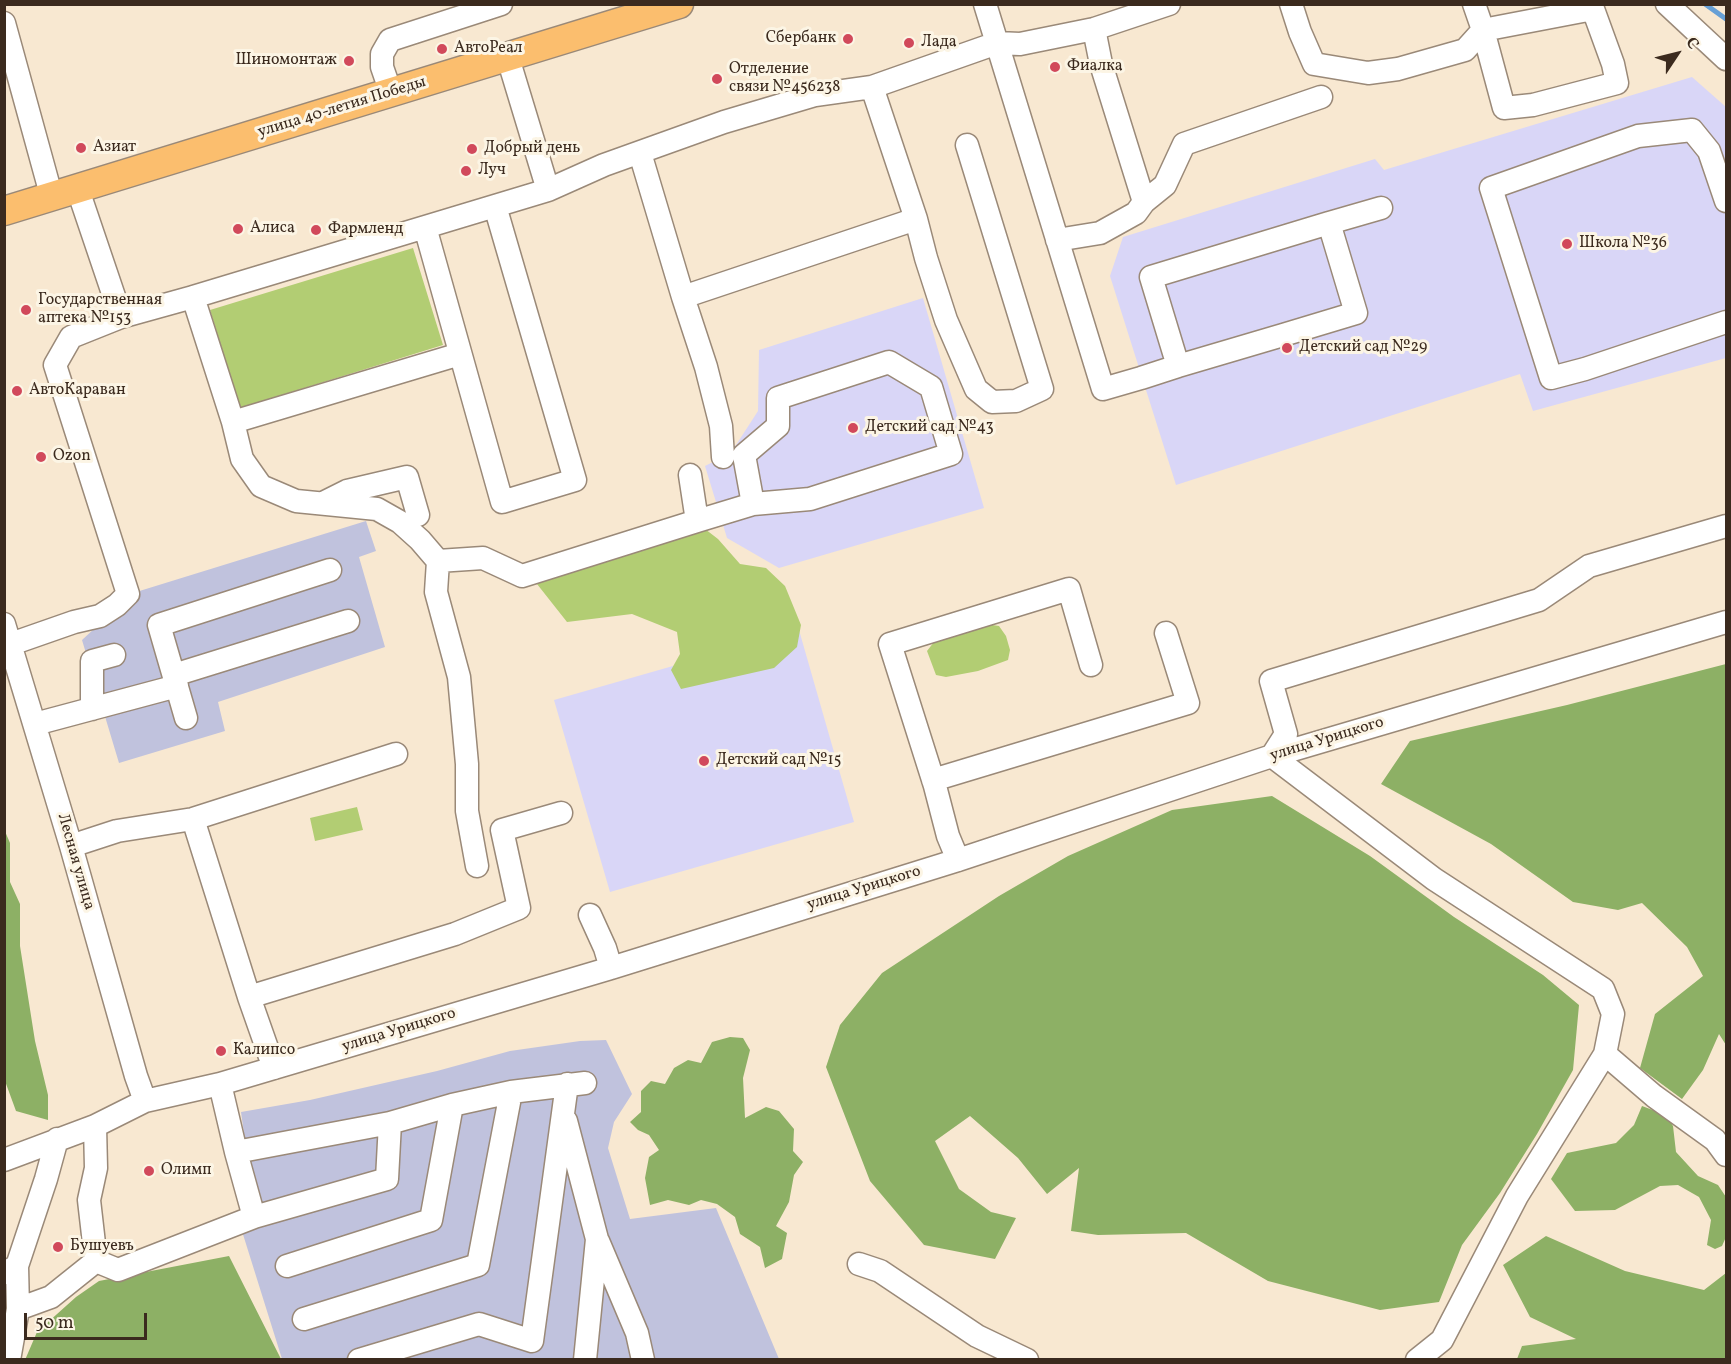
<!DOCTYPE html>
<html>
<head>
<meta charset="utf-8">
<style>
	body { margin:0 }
	#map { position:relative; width:1731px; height:1364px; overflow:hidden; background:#f8e8d1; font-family:Vollkorn,serif }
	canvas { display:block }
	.frame { position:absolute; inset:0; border:6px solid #3b2a1e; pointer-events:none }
	.north { position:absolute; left:1647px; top:24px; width:60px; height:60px; -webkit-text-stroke:4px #fcf5e5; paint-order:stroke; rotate:55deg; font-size:16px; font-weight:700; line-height:24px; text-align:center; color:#3b2a1e }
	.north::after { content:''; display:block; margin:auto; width:21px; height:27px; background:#3b2a1e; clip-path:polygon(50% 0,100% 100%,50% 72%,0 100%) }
	.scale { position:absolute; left:24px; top:1313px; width:123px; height:27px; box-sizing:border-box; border:3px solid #3b2a1e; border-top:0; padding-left:8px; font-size:18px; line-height:21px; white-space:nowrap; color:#3b2a1e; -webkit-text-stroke:4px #fcf5e5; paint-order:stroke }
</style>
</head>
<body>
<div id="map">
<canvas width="1731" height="1364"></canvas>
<div class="frame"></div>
<div class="north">С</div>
<div class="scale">50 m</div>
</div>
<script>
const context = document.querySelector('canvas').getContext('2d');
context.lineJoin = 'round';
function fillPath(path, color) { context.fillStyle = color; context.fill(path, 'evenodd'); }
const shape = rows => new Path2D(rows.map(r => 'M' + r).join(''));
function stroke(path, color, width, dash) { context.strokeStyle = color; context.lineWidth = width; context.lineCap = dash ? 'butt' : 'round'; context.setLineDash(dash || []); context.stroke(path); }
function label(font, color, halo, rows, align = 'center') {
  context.font = font + ' Vollkorn,serif'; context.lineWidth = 6; context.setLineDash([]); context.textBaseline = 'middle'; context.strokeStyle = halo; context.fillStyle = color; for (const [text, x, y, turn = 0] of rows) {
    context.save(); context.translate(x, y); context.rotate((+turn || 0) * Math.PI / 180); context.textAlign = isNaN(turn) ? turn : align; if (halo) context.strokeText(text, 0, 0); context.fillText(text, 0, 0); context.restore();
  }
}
fillPath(shape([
	[1692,77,1726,107,1726,358,1533,411,1520,374,1176,485,1110,276,1123,237,1375,159,1384,170],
	[923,298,984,508,779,568,727,538,705,466,723,457,736,445,758,411,759,350],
	[799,630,854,822,610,892,554,700]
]), '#d9d6f7');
fillPath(shape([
	[366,521,376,551,359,557,385,647,218,702,225,731,119,763,82,640,133,593],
	[606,1040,632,1094,614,1122,608,1148,630,1219,716,1208,779,1359,282,1359,241,1228,249,1169,241,1112,310,1100,437,1071,510,1051,580,1041]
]), '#c0c2dd');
fillPath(shape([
	[413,248,443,345,240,408,210,310],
	[705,529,718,539,740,564,766,568,785,586,801,625,797,647,774,668,681,689,671,670,680,654,677,632,632,614,567,622,537,584,567,567],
	[986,624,999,626,1006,636,1010,650,1008,660,978,671,946,677,936,675,927,651,934,642],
	[357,807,363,830,315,841,310,818]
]), '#b2cd73');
fillPath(shape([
	[1726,664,1726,1045,1719,1034,1703,1070,1682,1099,1640,1068,1655,1014,1703,976,1687,947,1642,903,1618,910,1573,902,1491,844,1381,784,1410,741,1567,705],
	[1272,796,1370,856,1454,917,1543,975,1579,1005,1573,1070,1537,1134,1500,1193,1462,1245,1439,1302,1380,1310,1268,1281,1186,1233,1098,1235,1071,1231,1079,1168,1047,1194,1018,1158,970,1116,935,1141,959,1189,991,1212,1016,1218,995,1259,924,1245,870,1181,826,1067,840,1025,882,973,999,896,1068,856,1172,810],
	[4,829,10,843,10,882,20,904,20,946,35,1041,48,1095,48,1120,16,1111,5,1081],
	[730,1037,743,1038,750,1050,743,1078,745,1118,766,1107,779,1111,794,1129,793,1151,803,1162,794,1175,789,1202,776,1226,787,1233,782,1259,765,1268,760,1247,740,1234,735,1217,717,1204,701,1200,689,1205,668,1200,650,1205,645,1178,649,1157,659,1150,649,1135,638,1130,630,1122,641,1112,641,1091,651,1081,665,1084,674,1068,688,1060,701,1063,712,1042],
	[1642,1106,1666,1115,1673,1126,1676,1152,1698,1176,1718,1185,1726,1197,1726,1237,1722,1246,1715,1249,1707,1245,1711,1220,1699,1197,1678,1185,1660,1186,1615,1210,1575,1211,1551,1179,1567,1153,1616,1143,1634,1125],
	[1546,1236,1625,1271,1704,1290,1726,1273,1726,1359,1517,1359,1522,1346,1576,1339,1530,1317,1503,1265],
	[229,1256,281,1359,25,1360,37,1332,76,1297,99,1281]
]), '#8db065');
stroke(shape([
	[1705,4,1726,19]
]), '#67a0d6', 5);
const minor = shape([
	[985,4,1103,389,1141,378,1178,366,1283,335,1356,313,1329,223,1151,277,1178,366],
	[1291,4,1300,32,1314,64,1368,73,1398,69,1465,50,1483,30,1593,9,1613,64,1617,83,1533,105,1504,108,1483,30,1474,4],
	[1667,4,1726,59],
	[4,23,52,198],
	[391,93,382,67,382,54,390,40,501,4],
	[640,153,683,297,706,367,721,426,723,457],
	[78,190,121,317,193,297,233,422,242,459,261,486,296,501,377,509,400,522,420,540,438,561,483,558,522,576,697,521,690,475],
	[548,190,604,165,724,122,815,95,872,87,997,43,1020,44,1094,29,1169,4],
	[1726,201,1709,151,1692,130,1638,136,1491,188,1551,378,1585,369,1726,322],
	[1144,202,1165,185,1184,144,1321,97],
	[916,219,926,258,946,320,976,389,992,402,1016,401,1042,389,967,145],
	[1329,223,1381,208],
	[425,227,502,502,575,480,495,206],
	[1057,240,1100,233,1136,213,1144,202,1101,64,1094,29],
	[193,297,548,190,508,58],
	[683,297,916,219,872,87],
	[233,422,460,354],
	[323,503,347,491,407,477,418,515],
	[697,521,753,504,744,455,778,426,778,398,889,362,931,387,951,454,810,499,753,504],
	[438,561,436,592,459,677,467,764,467,811,477,866],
	[4,624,71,846,136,1076,145,1101],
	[11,644,74,622,100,616,117,605,128,594,55,365,71,337,121,317],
	[174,675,348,621],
	[92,709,92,661,114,655],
	[186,718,159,625,330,570],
	[35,724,177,686],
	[933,780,1188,703,1166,633],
	[193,819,249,997,274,1068],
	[71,846,117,831,193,819,396,754],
	[958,860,948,836,935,786,890,644,1069,589,1091,665],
	[590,915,605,948,611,968],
	[249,997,455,934,519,908,502,830,561,813],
	[1605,1054,1654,1096,1715,1140,1726,1155],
	[220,1084,236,1152,254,1217,387,1179,390,1123,452,1105,511,1092,585,1083],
	[566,1121,597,1239,585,1360],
	[95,1126,96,1168,89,1200,96,1261,118,1270,254,1217],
	[236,1152,390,1123],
	[4,1160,95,1126,145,1101,220,1084,611,968,958,860,1272,756,1726,622],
	[598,1241,637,1333,643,1360],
	[859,1264,880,1271,977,1336,1027,1360],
	[287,1266,431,1220,452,1105],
	[4,1273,17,1266,46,1179,57,1139],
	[18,1309,51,1297,96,1261],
	[304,1319,478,1265,511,1092],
	[9,1360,18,1309,17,1266],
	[359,1360,479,1324,532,1341,567,1084],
	[1417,1360,1442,1340,1517,1196,1605,1054,1613,1014,1603,989,1434,879,1272,756,1286,734,1271,681,1539,600,1589,566,1726,526]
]);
const major = shape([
	[4,211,679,4]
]);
stroke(minor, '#9a8978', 25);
stroke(major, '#9a8978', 31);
stroke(minor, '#fff', 22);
stroke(major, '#fbbe6e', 28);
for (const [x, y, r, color] of [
	[848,39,6,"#d1495b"],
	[909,43,6,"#d1495b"],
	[442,49,6,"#d1495b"],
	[349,61,6,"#d1495b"],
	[1055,67,6,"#d1495b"],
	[717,79,6,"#d1495b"],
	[81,148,6,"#d1495b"],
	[472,149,6,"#d1495b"],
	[466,171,6,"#d1495b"],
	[238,229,6,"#d1495b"],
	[316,230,6,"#d1495b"],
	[1567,244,6,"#d1495b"],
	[26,310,6,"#d1495b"],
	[1287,348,6,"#d1495b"],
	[17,391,6,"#d1495b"],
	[853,428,6,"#d1495b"],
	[41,457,6,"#d1495b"],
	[704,761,6,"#d1495b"],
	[221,1051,6,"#d1495b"],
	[149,1171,6,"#d1495b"],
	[58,1247,6,"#d1495b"]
]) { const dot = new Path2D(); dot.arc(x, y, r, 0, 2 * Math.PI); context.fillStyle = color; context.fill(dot); stroke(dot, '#fcf5e5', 2); }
label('16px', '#3b2a1e', '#fcf5e5', [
	["Сбербанк",836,39,"right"],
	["Лада",921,43],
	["AвтоРеал",454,49],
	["Шиномонтаж",337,61,"right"],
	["Фиалка",1067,67],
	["Отделение",729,70],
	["связи №456238",729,88],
	["Азиат",93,148],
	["Добрый день",484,149],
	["Луч",478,171],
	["Алиса",250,229],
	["Фармленд",328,230],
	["Школа №36",1579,244],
	["Государственная",38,301],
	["аптека №153",38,319],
	["Детский сад №29",1299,348],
	["АвтоКараван",29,391],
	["Детский сад №43",865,428],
	["Ozon",53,457],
	["Детский сад №15",716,761],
	["Калипсо",233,1051],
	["Олимп",161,1171],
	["Бушуевъ",70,1247]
], 'left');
label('16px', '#3b2a1e', '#fcf5e5', [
	["улица 40-летия Победы",342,108,-17],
	["улица Урицкого",1327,740,-17],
	["Лесная улица",75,862,74],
	["улица Урицкого",864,889,-17],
	["улица Урицкого",399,1031,-17]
]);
</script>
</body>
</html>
